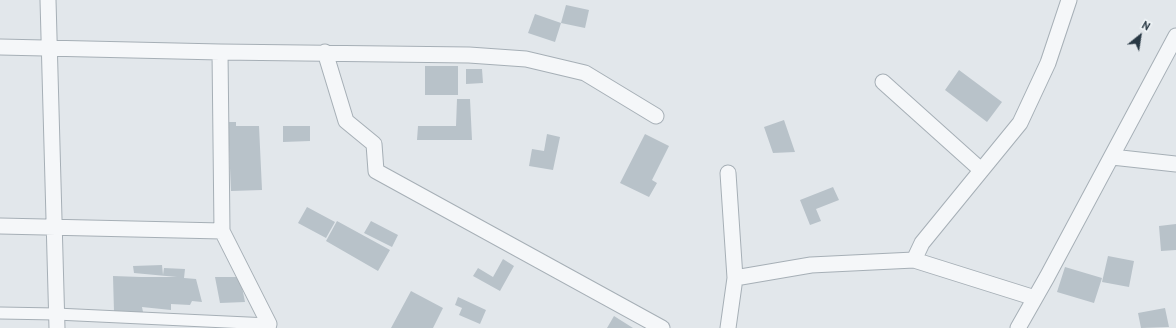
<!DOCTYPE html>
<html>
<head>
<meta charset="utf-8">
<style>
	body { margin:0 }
	#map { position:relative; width:1176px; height:328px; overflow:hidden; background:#e2e7eb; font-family:"PT Sans",sans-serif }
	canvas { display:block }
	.north { position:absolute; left:1120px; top:16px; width:40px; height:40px; -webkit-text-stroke:3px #f1f6f8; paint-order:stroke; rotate:30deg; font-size:11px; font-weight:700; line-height:16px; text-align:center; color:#283844 }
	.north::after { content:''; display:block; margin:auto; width:14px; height:18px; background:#283844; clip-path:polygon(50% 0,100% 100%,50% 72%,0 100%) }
</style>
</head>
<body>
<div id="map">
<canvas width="1176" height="328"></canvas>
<div class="north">N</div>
</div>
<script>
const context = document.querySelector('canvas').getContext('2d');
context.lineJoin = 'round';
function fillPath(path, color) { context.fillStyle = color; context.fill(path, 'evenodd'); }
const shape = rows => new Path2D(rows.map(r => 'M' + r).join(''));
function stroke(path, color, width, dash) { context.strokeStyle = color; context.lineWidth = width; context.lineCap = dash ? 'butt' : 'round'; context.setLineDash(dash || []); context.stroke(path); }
fillPath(shape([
	[566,5,589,10,585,28,561,23,555,42,528,33,535,14,561,23],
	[425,66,458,66,458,95,425,95],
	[466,69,482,69,483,83,466,84],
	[959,70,1002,102,987,122,945,90],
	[457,99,470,99,472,140,417,140,418,126,456,126],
	[784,120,795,152,773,153,764,127],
	[228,122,236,122,236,126,259,126,262,190,231,191],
	[283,126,310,126,310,141,283,142],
	[547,134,560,137,553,170,529,166,532,149,544,151],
	[645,134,669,146,652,180,657,183,649,197,620,183],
	[833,187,839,200,816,209,821,221,810,225,800,200],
	[307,207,335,222,326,238,298,223],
	[337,221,390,250,378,271,326,241],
	[371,221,398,235,392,247,364,233],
	[1176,224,1176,250,1161,251,1159,226],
	[1108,256,1134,261,1129,287,1102,282],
	[503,259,514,266,500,291,473,276,478,268,493,277],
	[162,265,163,275,164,268,185,269,184,278,196,279,202,302,192,301,190,305,171,304,171,310,142,307,143,312,114,312,113,276,141,277,177,277,134,273,133,266],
	[1065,267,1102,278,1094,303,1057,292],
	[215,277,240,277,245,302,220,303],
	[411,291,443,308,433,328,391,328],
	[458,297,486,310,480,324,459,315,462,308,455,305],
	[1165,308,1169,327,1141,328,1138,313],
	[614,316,633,328,607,328]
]), '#b8c2c9');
const pedestrian = shape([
	[0,313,56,314,269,324]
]);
const minor = shape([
	[48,0,57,328],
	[0,47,220,52,469,55,526,59,585,73,656,116],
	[220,52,222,231,269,324,268,328],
	[325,52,346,121,374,144,376,171,662,328],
	[883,82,981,170],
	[1112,157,1176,164],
	[0,226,222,231],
	[914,260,922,243,1020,123,1048,63,1069,0],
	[735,278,811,265,914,260,1035,298],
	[728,328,735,278,728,173],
	[1018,328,1047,277,1176,36]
]);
stroke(pedestrian, '#a6afb6', 13);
stroke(minor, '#a6afb6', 17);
stroke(pedestrian, '#f5f7f9', 11);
stroke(minor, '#f5f7f9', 15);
</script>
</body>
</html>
